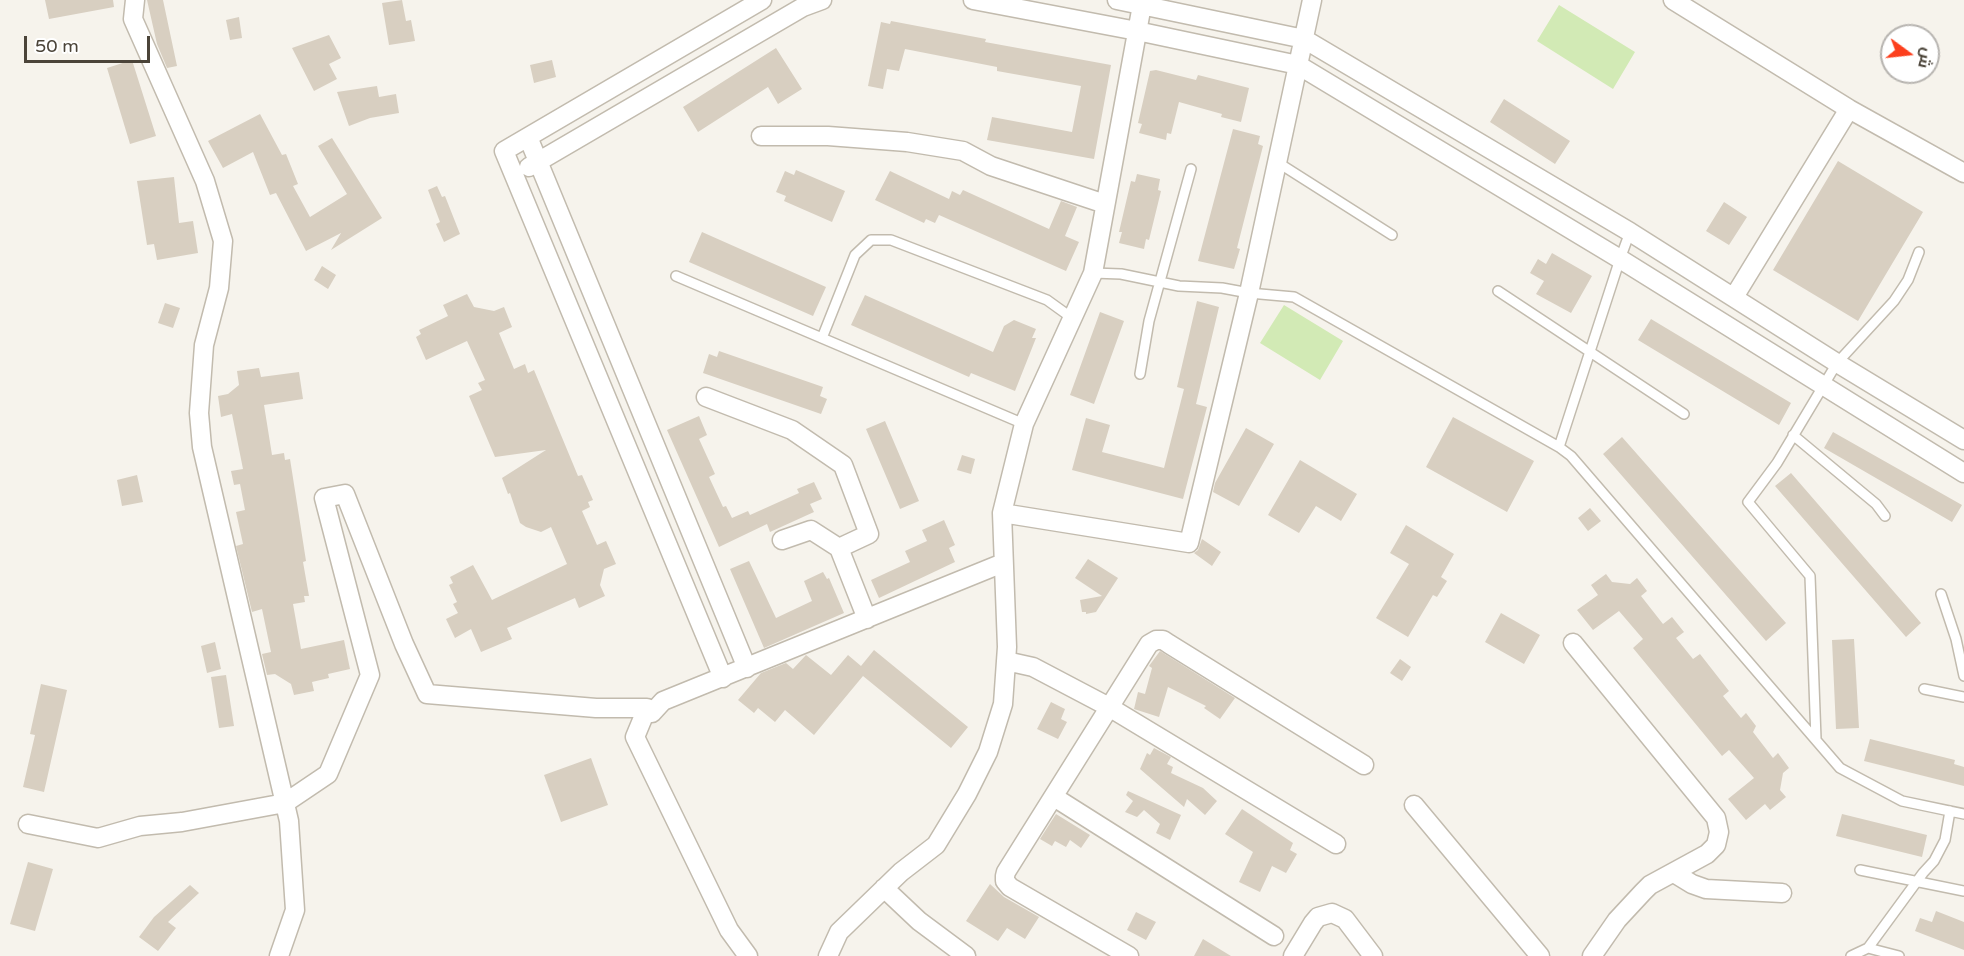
<!DOCTYPE html>
<html>
<head>
<meta charset="utf-8">
<style>
	body { margin:0 }
	#map { position:relative; width:1964px; height:956px; overflow:hidden; background:#f6f3ec; font-family:"Varela Round",Cairo,sans-serif }
	canvas { display:block }
	.north { position:absolute; left:1880px; top:24px; width:60px; height:60px; box-sizing:border-box; background:#fff; border:2px solid #b7b4b0; border-radius:50%; rotate:105deg; font-size:16px; font-weight:700; line-height:24px; text-align:center; color:#4b4439 }
	.north::after { content:''; display:block; margin:auto; width:21px; height:27px; background:#fc3f1d; clip-path:polygon(50% 0,100% 100%,50% 72%,0 100%) }
	.scale { position:absolute; left:24px; top:36px; width:126px; height:27px; box-sizing:border-box; border:3px solid #4b4439; border-top:0; padding-left:8px; font-size:18px; line-height:21px; white-space:nowrap; color:#4b4439; -webkit-text-stroke:4px #fff; paint-order:stroke }
</style>
</head>
<body>
<div id="map">
<canvas width="1964" height="956"></canvas>
<div class="north">ش</div>
<div class="scale">50 m</div>
</div>
<script>
const context = document.querySelector('canvas').getContext('2d');
context.lineJoin = 'round';
function fillPath(path, color) { context.fillStyle = color; context.fill(path, 'evenodd'); }
const shape = rows => new Path2D(rows.map(r => 'M' + r).join(''));
function stroke(path, color, width, dash) { context.strokeStyle = color; context.lineWidth = width; context.lineCap = dash ? 'butt' : 'round'; context.setLineDash(dash || []); context.stroke(path); }
fillPath(shape([
	[1559,5,1635,52,1613,89,1537,41],
	[1284,305,1343,341,1320,380,1260,343]
]), '#d2eab5');
fillPath(shape([
	[45,0,113,0,114,7,49,19],
	[147,0,163,0,177,66,167,68,157,44],
	[402,0,406,21,411,20,415,41,389,45,382,3],
	[239,17,242,38,230,40,226,20],
	[891,21,986,39,985,42,1111,65,1094,159,987,140,992,117,1072,132,1081,86,997,71,997,67,905,49,899,71,887,69,883,89,868,86,881,22,890,24],
	[329,35,341,58,329,64,337,79,314,91,292,48],
	[776,48,802,89,778,104,768,87,698,132,683,107],
	[132,60,156,136,130,144,107,68],
	[552,60,556,77,534,83,530,65],
	[1156,70,1196,80,1198,75,1249,88,1241,122,1221,117,1222,114,1179,102,1171,134,1167,133,1166,140,1139,133,1142,124,1138,123,1150,71],
	[377,86,379,97,396,94,399,113,370,118,349,126,337,92],
	[1504,99,1570,141,1555,164,1490,122],
	[260,114,282,155,286,154,298,184,293,186,310,217,347,194,318,146,332,138,382,218,331,250,341,233,306,251,276,193,270,195,253,152,223,168,208,141],
	[1233,129,1260,136,1258,144,1263,146,1237,248,1240,249,1234,269,1198,261],
	[1838,161,1923,212,1858,321,1773,270],
	[796,170,845,191,832,222,784,201,786,196,776,192,785,171,794,175],
	[890,171,949,199,952,191,960,195,963,190,1049,229,1061,201,1077,207,1065,236,1079,242,1066,271,939,215,935,223,926,219,924,223,875,200],
	[1137,174,1160,179,1158,190,1161,191,1149,240,1146,239,1144,249,1119,243,1122,232,1119,232,1131,181,1135,182],
	[174,177,179,223,193,221,198,253,157,260,154,244,147,245,137,181],
	[437,186,442,197,445,196,460,234,444,242,436,224,440,222,428,190],
	[1724,202,1747,217,1729,245,1706,231],
	[702,232,826,287,813,316,689,262],
	[1552,253,1592,276,1571,313,1536,294,1544,281,1530,273,1538,259,1546,264],
	[322,266,336,275,328,289,314,280],
	[467,294,474,307,494,311,504,307,512,327,499,333,514,369,525,364,528,373,534,370,578,476,582,475,593,500,588,502,590,507,582,511,597,545,606,541,616,564,604,569,600,585,605,596,579,608,575,598,507,628,512,639,481,652,471,629,455,638,446,619,458,613,453,604,457,602,449,585,453,583,450,577,473,565,492,600,567,564,551,527,541,532,526,527,520,523,510,493,508,494,502,478,546,450,495,457,469,396,482,390,478,383,485,380,467,341,426,360,416,337,421,334,419,330,448,316,443,305],
	[865,295,993,352,1004,326,1014,320,1036,329,1032,338,1036,338,1015,391,971,373,969,377,851,325],
	[1197,301,1219,307,1196,404,1207,407,1183,499,1072,470,1086,418,1110,425,1102,452,1164,468,1184,389,1177,387],
	[165,303,180,308,173,328,158,323],
	[1100,312,1124,321,1094,404,1070,395],
	[1651,319,1791,403,1779,425,1638,340],
	[719,351,823,387,820,396,827,399,821,414,703,373,709,354,717,357],
	[259,368,261,377,299,372,303,399,264,405,272,455,284,453,285,460,290,459,299,516,306,561,303,562,309,596,304,596,305,602,293,604,301,649,344,640,350,669,328,674,329,678,312,682,314,691,294,695,291,684,275,674,267,675,262,654,271,652,262,609,252,612,236,546,243,544,236,512,245,510,240,484,234,485,231,471,243,469,232,414,221,417,218,396,228,394,239,385,237,371],
	[699,416,707,435,699,439,715,474,709,477,723,507,726,506,732,518,748,511,750,515,799,493,797,489,814,482,822,499,810,504,814,512,770,532,767,524,719,547,667,430],
	[1453,417,1534,461,1507,512,1426,467],
	[885,421,919,501,900,509,866,429],
	[1246,428,1274,444,1239,506,1213,492,1215,483],
	[1833,432,1962,505,1952,522,1824,448],
	[1622,437,1786,623,1766,641,1603,454],
	[962,455,975,459,971,474,957,470],
	[1300,460,1357,494,1341,521,1316,506,1299,533,1268,515],
	[1791,473,1921,623,1906,637,1775,486],
	[137,475,143,502,122,506,117,480],
	[1590,508,1601,521,1588,531,1578,518],
	[944,520,955,545,949,548,955,562,879,598,871,580,910,562,905,551,927,541,922,530],
	[1406,525,1454,554,1441,577,1447,581,1437,597,1433,595,1408,637,1376,618,1409,564,1390,553],
	[1202,539,1221,552,1212,566,1194,553,1198,550],
	[1088,559,1118,578,1096,612,1086,614,1086,612,1082,612,1080,600,1102,596,1075,578],
	[749,561,776,618,812,601,804,581,823,572,827,579,829,578,844,613,764,648,730,569],
	[1606,574,1612,582,1630,584,1637,578,1647,591,1641,596,1663,624,1672,617,1684,632,1676,638,1693,659,1700,654,1729,691,1723,696,1741,718,1746,713,1756,726,1753,732,1773,758,1778,753,1789,768,1783,773,1780,790,1786,797,1770,810,1765,804,1746,820,1728,799,1754,778,1729,750,1722,756,1633,648,1643,639,1619,611,1593,630,1577,610,1598,595,1591,585],
	[1501,613,1540,635,1524,664,1485,642],
	[1854,639,1859,728,1836,729,1832,640],
	[215,642,221,669,207,673,201,646],
	[874,650,968,727,951,748,863,676,814,735,785,710,775,722,758,708,754,713,738,700,761,673,786,663,793,669,806,655,831,675,848,655,861,666],
	[1160,651,1235,698,1220,719,1204,708,1206,706,1168,687,1159,717,1134,709,1138,692,1145,694,1152,668,1149,666],
	[1400,659,1411,667,1402,681,1390,673],
	[226,675,234,726,219,728,211,677],
	[41,684,67,690,44,792,23,787,35,735,30,734],
	[1051,702,1065,709,1061,719,1067,722,1058,739,1037,729],
	[1870,739,1955,760,1954,764,1964,767,1964,786,1864,761],
	[1154,748,1171,757,1167,764,1173,767,1171,773,1203,788,1217,801,1205,815,1187,799,1184,807,1140,769,1147,753,1150,755],
	[591,758,608,805,561,822,544,775],
	[1128,791,1181,815,1170,840,1156,833,1160,824,1144,810,1137,817,1125,812,1133,801,1126,795],
	[1242,809,1293,843,1290,850,1297,854,1286,873,1272,866,1260,892,1239,882,1253,852,1225,834],
	[1056,814,1090,835,1081,848,1070,840,1066,847,1055,841,1052,846,1040,839],
	[1842,814,1927,835,1922,857,1836,836],
	[28,862,53,869,35,931,10,924],
	[990,884,1004,897,1039,917,1025,939,1007,928,998,941,966,921],
	[190,885,199,893,168,922,176,928,158,951,139,937,154,917],
	[1936,911,1964,922,1964,950,1915,931,1920,918,1932,922],
	[1136,912,1156,922,1146,940,1127,930],
	[1203,939,1231,956,1194,956]
]), '#d8cfc1');
const lane = shape([
	[1277,162,1392,235],
	[1093,273,1121,274,1179,286,1222,288,1249,293,1294,297,1559,447,1571,456,1840,768,1902,801,1964,814],
	[676,276,1024,424],
	[1498,291,1684,414],
	[822,338,855,255,871,240,891,240,1047,300,1072,318],
	[1140,374,1149,321,1191,169],
	[1793,435,1876,504,1885,516],
	[1559,447,1620,259,1630,232],
	[1941,594,1956,639,1964,676],
	[1924,689,1964,697],
	[1816,739,1810,576,1748,502,1777,463,1837,363,1894,301,1908,280,1919,252],
	[1860,870,1964,891],
	[1868,948,1899,956],
	[1851,956,1868,948,1923,873,1934,861,1945,840,1950,811]
]);
const street = shape([
	[135,0,133,19,205,181,223,241,219,288,204,345,199,413,202,447,289,821,295,910,279,956],
	[973,0,1137,31,1298,65,1620,259,1964,473],
	[1117,0,1304,39,1630,232,1837,363,1964,440],
	[1673,0,1849,109,1964,173],
	[761,136,828,136,907,142,963,151,991,166,1105,204],
	[528,137,747,668],
	[529,167,803,7,822,0],
	[1734,297,1849,109],
	[706,397,792,430,843,465,869,534,839,548,867,619],
	[1002,513,1189,543,1249,293,1312,0],
	[782,540,811,530,839,548],
	[1573,643,1716,818,1719,832,1716,845,1707,854,1650,885,1643,892,1617,920,1592,956],
	[1006,661,1033,667,1109,707,1336,844],
	[723,678,504,151,762,0],
	[1054,797,1274,936],
	[1414,805,1540,956],
	[28,824,98,838,140,826,182,822,285,803,328,774,370,675,324,498,345,494,404,644,427,694,596,708,647,708],
	[1674,873,1692,884,1706,889,1782,893],
	[884,888,919,921,966,956],
	[748,956,729,930,635,737,647,708,652,713,663,701,1003,563],
	[828,956,839,932,901,872,936,845,967,794,988,752,1003,704,1007,647,1002,513,1024,424,1093,273,1142,5],
	[1129,956,1010,887,1005,881,1005,876,1006,872,1149,644,1156,640,1163,640,1169,644,1364,765],
	[1293,956,1313,923,1318,917,1332,913,1345,919,1373,956]
]);
stroke(lane, '#c2bbae', 12);
stroke(street, '#c2bbae', 21);
stroke(lane, '#fff', 9);
stroke(street, '#fff', 18);
</script>
</body>
</html>
